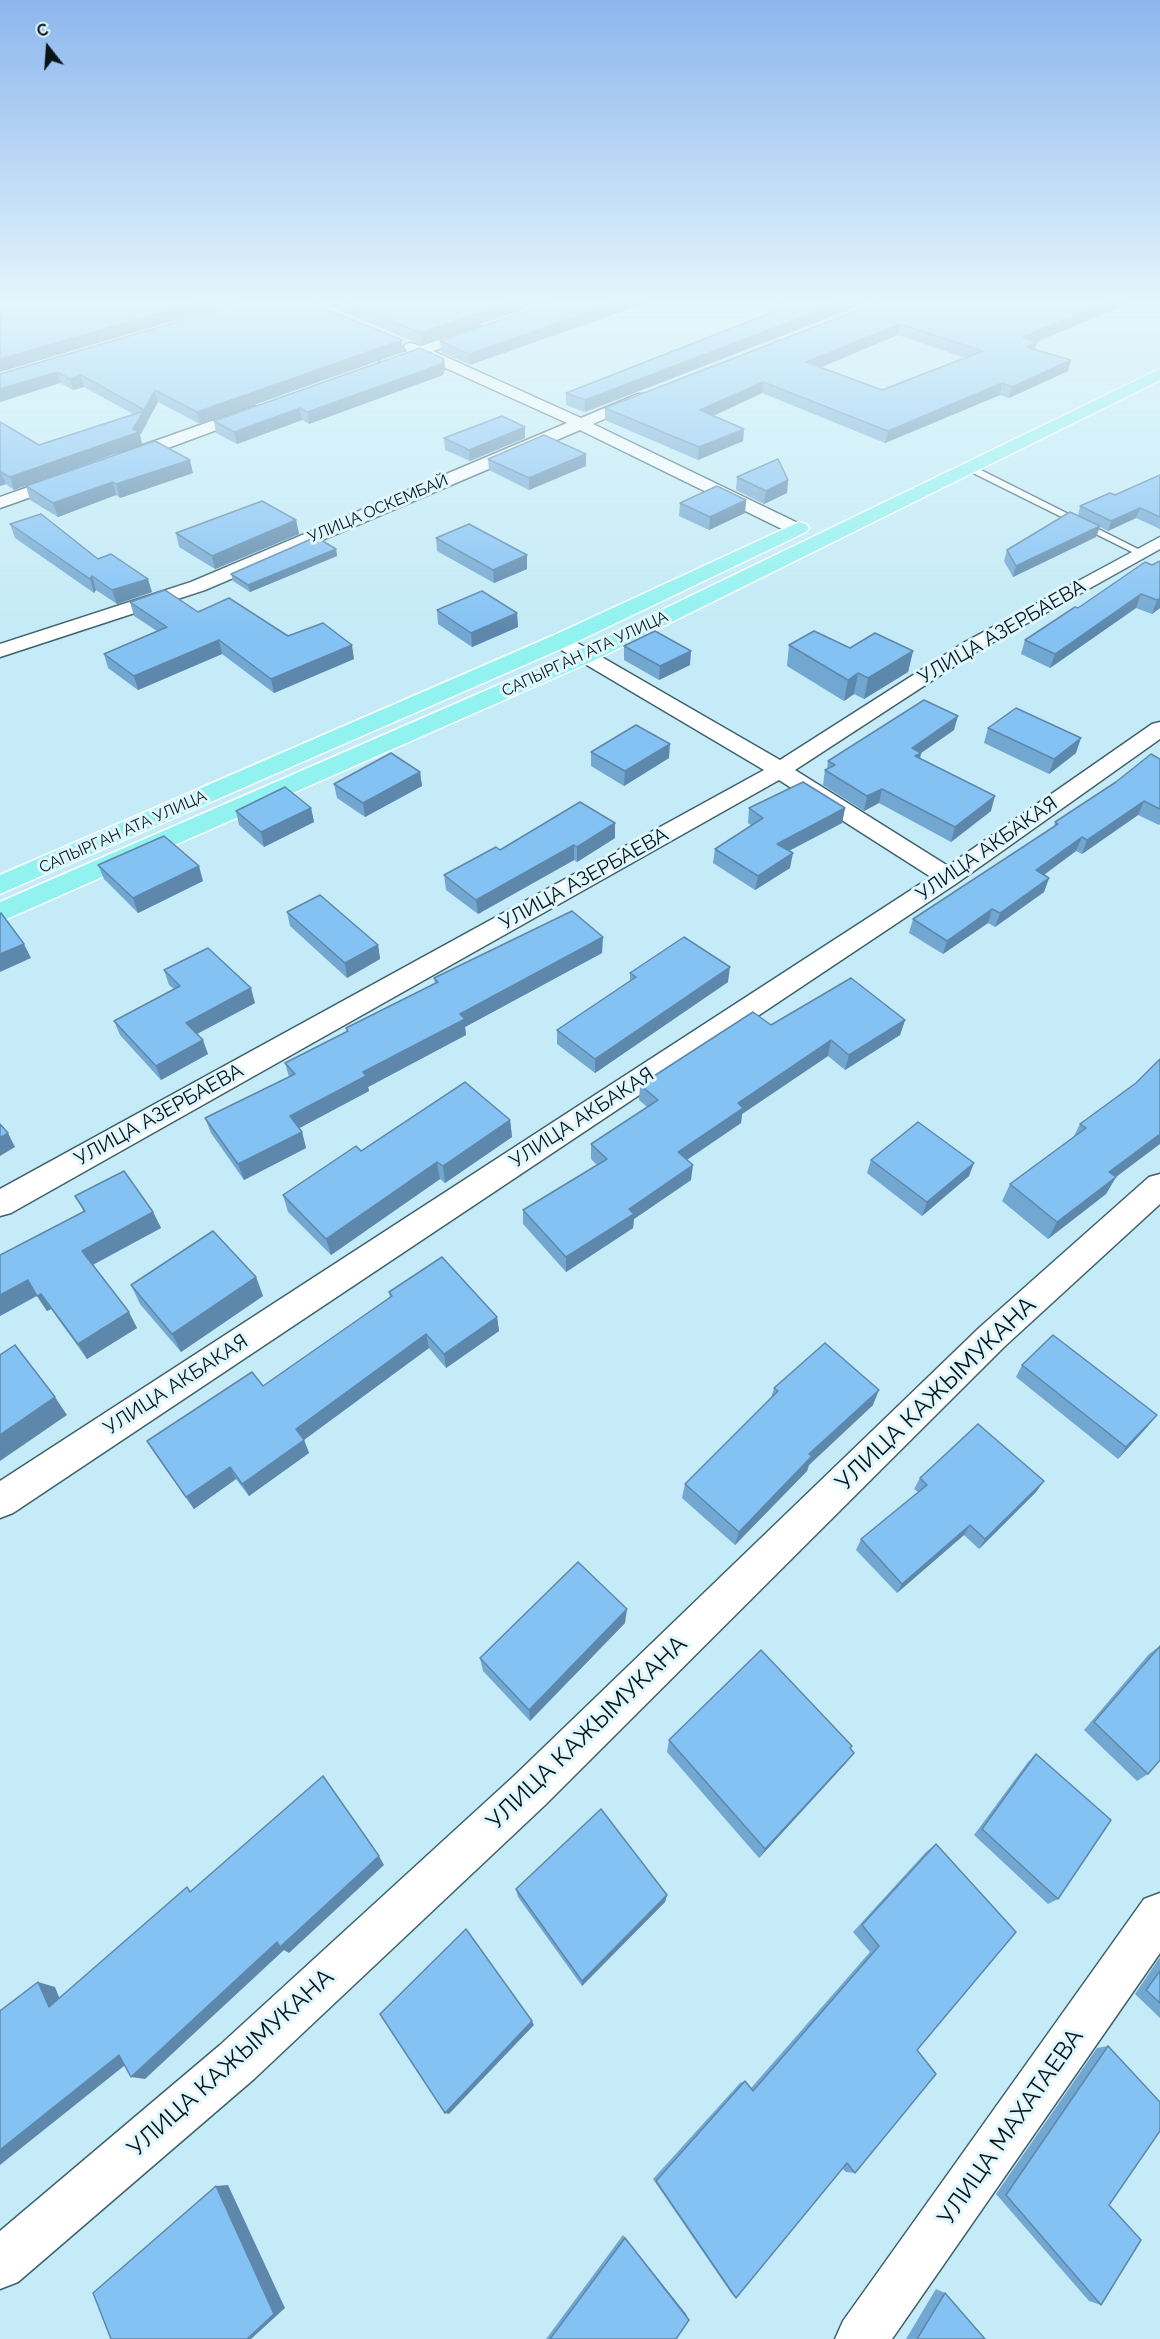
<!DOCTYPE html>
<html>
<head>
<meta charset="utf-8">
<style>
	body { margin:0 }
	#map { position:relative; width:1160px; height:2339px; overflow:hidden; background:#c4ebf7; font-family:Raleway,sans-serif }
	canvas { display:block }
	.north { position:absolute; left:18px; top:18px; width:60px; height:60px; -webkit-text-stroke:4px #def6fd; paint-order:stroke; rotate:343deg; font-size:16px; font-weight:700; line-height:24px; text-align:center; color:#071519 }
	.north::after { content:''; display:block; margin:auto; width:21px; height:27px; background:#071519; clip-path:polygon(50% 0,100% 100%,50% 72%,0 100%) }
</style>
</head>
<body>
<div id="map">
<canvas width="1160" height="2339"></canvas>
<div class="north">С</div>
</div>
<script>
const context = document.querySelector('canvas').getContext('2d');
context.lineJoin = 'round';
const shape = rows => new Path2D(rows.map(r => 'M' + r).join(''));
function stroke(path, color, width, dash) { context.strokeStyle = color; context.lineWidth = width; context.lineCap = dash ? 'butt' : 'round'; context.setLineDash(dash || []); context.stroke(path); }
function fillPath(path, color) { context.fillStyle = color; context.fill(path, 'evenodd'); }
function label(font, color, halo, rows, align = 'center') {
  context.font = font + ' Raleway,sans-serif'; context.lineWidth = 6; context.setLineDash([]); context.textBaseline = 'middle'; context.strokeStyle = halo; context.fillStyle = color; for (const [text, x, y, turn = 0] of rows) {
    context.save(); context.translate(x, y); context.rotate((+turn || 0) * Math.PI / 180); context.textAlign = isNaN(turn) ? turn : align; if (halo) context.strokeText(text, 0, 0); context.fillText(text, 0, 0); context.restore();
  }
}
const lane = shape([
	[965,465,971,465,1146,553,1138,555,965,469,965,465]
]);
const street = shape([
	[480,326,487,330,485,333,433,351,581,418,638,394,648,394,651,397,648,400,593,424,802,525,805,529,802,533,790,533,580,430,205,590,0,657,0,644,191,582,567,423,419,356,386,367,379,363,381,360,407,351,404,347,406,344,411,343,421,346,480,326],
	[254,406,262,411,260,414,130,462,118,462,116,458,118,454,254,406],
	[65,474,71,475,74,479,71,483,0,508,0,497,65,474],
	[1160,537,1160,549,979,650,795,770,948,866,1152,724,1160,722,1160,739,957,883,13,1513,0,1518,0,1481,931,877,779,780,11,1213,0,1216,0,1189,764,770,553,645,550,641,553,637,567,637,780,760,965,642,1160,537],
	[1160,1174,1160,1204,1004,1347,544,1806,254,2079,18,2282,0,2289,0,2231,220,2045,514,1776,980,1327,1149,1177,1160,1174],
	[1160,1893,1160,1953,892,2339,835,2339,843,2321,1144,1899,1160,1893]
]);
const primary = shape([
	[1160,369,1160,380,595,660,0,922,0,902,579,650,1160,369],
	[799,522,806,524,809,528,806,532,568,646,0,894,0,875,552,636,799,522]
]);
stroke(lane, '#3d616b', 3);
stroke(street, '#3d616b', 3);
stroke(primary, '#fff', 3);
fillPath(lane, '#fff');
fillPath(street, '#fff');
fillPath(primary, '#91f2ef');
fillPath(shape([
	[319,302,543,302,422,345],
	[551,302,470,365,441,352,440,341],
	[869,302,585,412,566,405,566,393,768,314,769,307],
	[879,302,1131,302,1036,342,1035,350,1068,371,1009,398,1000,395,885,443,762,393,713,416,744,429,743,441,698,460,605,420,605,408],
	[898,335,965,358,882,390,820,367],
	[1147,302,1160,302,1156,305],
	[402,340,403,352,200,424,158,402,147,422,146,421,147,423,140,435,142,444,14,490,6,484,0,486,0,422,39,445,133,414,84,387,73,390,60,383,0,402,0,374],
	[444,359,445,370,443,375,309,424,302,420,237,444,216,433,214,421],
	[444,438,525,438,470,461,445,450],
	[488,459,586,466,529,490,489,470],
	[193,473,120,498,116,495,58,517,30,500,26,486],
	[1160,475,1160,529,1136,518,1108,531,1100,527,1096,537,1013,577,1004,561,1007,550,1078,516,1080,506,1115,495],
	[737,477,788,480,787,493,764,504,736,490],
	[746,500,745,513,709,530,679,516,680,503],
	[296,520,299,534,215,569,179,547,176,533],
	[10,524,98,559,152,592,117,604,96,590,94,593,15,538],
	[436,538,527,555,527,569,494,583,437,551],
	[336,549,337,556,250,592,233,581,231,574],
	[1145,562,1160,608,1152,614,1136,608,1050,668,1021,654,1025,640,1078,608],
	[130,602,198,612,288,636,354,659,274,693,222,654,138,690,108,668,104,654,157,631,134,616],
	[437,610,517,613,518,627,472,647,438,624],
	[789,645,850,648,913,651,908,672,864,699,854,694,844,701,787,666],
	[624,646,690,665,659,680,624,660],
	[988,728,1076,753,1049,774,984,743],
	[954,730,921,753,920,759,991,811,951,842,879,803,864,811,823,785,825,770,827,770,828,761],
	[591,752,669,758,624,786,591,766],
	[1160,759,1160,824,1159,825,1138,815,1082,854,1076,851,1044,875,1049,878,1044,892,995,927,988,923,943,954,909,933,913,919,1054,827,1055,822],
	[420,772,422,786,365,817,337,798,334,784],
	[311,808,314,822,264,847,239,825,236,811],
	[749,808,845,808,842,823,789,851,790,868,755,890,713,863,715,849,752,826,748,823],
	[615,838,577,862,574,860,478,914,446,890,444,875,500,850],
	[98,865,203,881,138,913,104,879],
	[287,912,378,945,380,959,347,978,290,926],
	[602,953,465,1027,466,1035,368,1087,369,1091,299,1128,302,1132,306,1148,244,1180,211,1133,205,1118,289,1077,285,1063,347,1032,346,1028,435,983,434,978],
	[164,970,255,1003,197,1034,208,1054,161,1080,120,1035,114,1021,174,989,169,985],
	[630,973,728,982,595,1073,557,1044,557,1030,630,981],
	[905,1020,900,1035,845,1070,828,1056,742,1114,741,1123,687,1160,691,1180,634,1219,633,1228,566,1272,523,1224,523,1210,597,1165,591,1159,591,1144,647,1107,639,1100,640,1085,771,1025],
	[1136,1083,1116,1177,1106,1194,1048,1239,1002,1201,1010,1184,1073,1138,1080,1124],
	[510,1120,512,1137,445,1183,440,1179,331,1255,288,1212,283,1195,361,1151],
	[871,1160,969,1176,922,1216,867,1173],
	[75,1196,153,1212,161,1228,93,1265,137,1328,87,1359,51,1309,47,1311,37,1296,0,1316,84,1212],
	[256,1277,263,1296,181,1352,140,1304,131,1285],
	[389,1292,497,1317,499,1331,446,1368,429,1348,304,1440,309,1453,249,1496,236,1479,194,1509,155,1454,147,1441,263,1386,390,1297],
	[1022,1365,1148,1426,1118,1459,1016,1377],
	[774,1388,873,1405,809,1465,807,1471,735,1545,682,1498,685,1484,771,1398],
	[920,1478,1044,1481,1036,1492,979,1549,964,1535,897,1593,856,1550,861,1539,918,1492,914,1489],
	[625,1623,530,1721,483,1671,480,1658],
	[1160,1646,1148,1774,1137,1781,1084,1730,1149,1654],
	[669,1740,850,1749,846,1763,759,1858,667,1752],
	[1036,1754,1058,1899,1048,1904,974,1835,1028,1762],
	[936,1844,917,2050,855,2173,846,2172,842,2168,736,2298,731,2293,653,2179,740,2083,745,2081,751,2088,870,1952,853,1932,926,1852],
	[516,1889,667,1895,665,1902,582,1986,518,1897],
	[1160,1957,1160,2018,1135,1994],
	[1108,2046,1109,2205,1101,2305,1089,2301,996,2194,1097,2048],
	[623,2235,686,2314,676,2339,546,2339],
	[936,2289,945,2293,985,2339,906,2339]
]), '#72a7d2');
fillPath(shape([
	[198,302,238,302,0,372,0,359],
	[511,302,543,302,422,345,421,333],
	[618,302,649,302,470,365,469,354],
	[842,302,869,302,585,412,585,400],
	[1108,302,1131,302,1020,349,1023,337],
	[900,324,898,335,805,374,806,362],
	[402,340,403,352,200,424,197,412],
	[1037,342,1034,354,1026,347],
	[444,359,445,370,443,375,309,424,307,412],
	[1071,360,1068,371,1009,398,1012,387],
	[57,372,60,383,0,402,0,389],
	[81,375,84,387,73,390,70,379],
	[763,382,762,393,700,422,700,410],
	[1002,383,1000,395,885,443,888,431],
	[155,390,158,402,147,422,144,410],
	[300,408,302,420,237,444,234,432],
	[144,411,147,423,140,435,142,444,14,490,10,477,133,429],
	[525,427,525,438,470,461,469,450],
	[744,429,743,441,698,460,699,447],
	[586,454,586,466,529,490,529,478],
	[190,460,193,473,120,498,116,484],
	[0,472,1,472,6,484,0,486],
	[788,480,787,493,764,504,766,491],
	[113,482,116,495,58,517,53,503],
	[746,500,745,513,709,530,710,517],
	[1140,508,1136,518,1108,531,1111,521],
	[296,520,299,534,215,569,212,556],
	[1100,526,1096,537,1013,577,1016,566],
	[336,549,337,556,250,592,248,585],
	[527,555,527,569,494,583,493,570],
	[92,576,96,590,94,593,90,579],
	[148,579,152,592,117,604,112,590],
	[1141,594,1136,608,1050,668,1055,654],
	[1160,598,1160,608,1152,614,1157,600],
	[517,613,518,627,472,647,471,633],
	[219,640,222,654,138,690,134,676],
	[352,645,354,659,274,693,271,679],
	[691,651,690,665,659,680,660,666],
	[913,651,908,672,864,699,868,678],
	[858,673,854,694,844,701,848,680],
	[958,716,954,730,921,753,918,767,912,748],
	[1081,738,1076,753,1049,774,1054,759],
	[670,744,669,758,624,786,625,771],
	[420,772,422,786,365,817,363,803],
	[882,789,879,803,864,811,867,796],
	[995,796,991,811,951,842,955,827],
	[1144,801,1138,815,1082,854,1087,840],
	[311,808,314,822,264,847,261,832],
	[845,808,842,823,775,858,777,844],
	[615,823,615,838,577,862,577,847],
	[1082,837,1076,851,1031,884,1036,870],
	[574,845,574,860,478,914,476,900],
	[793,853,790,868,755,890,758,876],
	[199,866,203,881,138,913,133,898],
	[1049,878,1044,892,995,927,1000,913],
	[992,909,988,923,943,954,947,941],
	[603,937,602,953,465,1027,466,1035,368,1087,369,1091,294,1131,290,1116,460,1014],
	[24,944,31,958,0,972,0,954],
	[378,945,380,959,347,978,345,963],
	[730,967,728,982,595,1073,595,1059],
	[251,988,255,1003,191,1037,186,1023],
	[905,1020,900,1035,845,1070,849,1055],
	[203,1040,208,1054,161,1080,156,1066],
	[831,1040,828,1056,742,1114,741,1123,676,1167,678,1152,738,1103],
	[510,1120,512,1137,445,1183,443,1166],
	[302,1132,306,1148,244,1180,238,1164],
	[8,1133,15,1147,0,1156,0,1138],
	[1160,1134,1160,1144,1116,1177,1106,1194,1048,1239,1057,1222,1109,1172],
	[437,1162,440,1179,331,1255,326,1239],
	[974,1163,969,1176,922,1216,927,1202],
	[693,1165,691,1180,634,1219,633,1228,566,1272,566,1257,629,1209],
	[153,1212,161,1228,90,1266,82,1251],
	[256,1277,263,1296,181,1352,172,1334],
	[28,1280,38,1295,0,1316,0,1295],
	[41,1294,51,1309,47,1311,37,1296],
	[129,1312,137,1328,87,1359,78,1344],
	[497,1317,499,1331,446,1368,444,1354],
	[426,1334,429,1348,301,1442,296,1429],
	[879,1390,873,1405,809,1465,807,1471,735,1545,739,1532,809,1454],
	[55,1397,67,1415,0,1461,0,1435],
	[1157,1415,1148,1426,1118,1459,1126,1447],
	[304,1440,309,1453,249,1496,242,1484],
	[230,1467,236,1479,194,1509,186,1497],
	[1044,1481,1036,1492,979,1549,985,1539],
	[970,1525,964,1535,897,1593,902,1584],
	[627,1609,625,1623,530,1721,529,1710],
	[854,1753,846,1763,759,1858,765,1849],
	[379,1856,384,1865,289,1953,284,1950,145,2079,131,2077,277,1942],
	[667,1895,665,1902,582,1986,582,1981],
	[38,1982,55,1987,65,2012,49,2007],
	[532,2021,534,2025,449,2114,445,2113],
	[119,2055,134,2058,0,2165,0,2150],
	[228,2185,285,2308,251,2339,247,2339,216,2186],
	[623,2235,686,2314,689,2320,625,2238]
]), '#5d88ab');
const building = shape([
	[0,302,198,302,0,359,0,302],
	[244,302,309,302,402,340,197,412,155,390,144,410,81,375,70,379,57,372,0,389,0,374,244,302],
	[344,302,511,302,421,333,344,302],
	[551,302,618,302,469,354,440,341,551,302],
	[781,302,842,302,585,400,566,393,778,310,769,307,781,302],
	[879,302,1108,302,1023,337,1037,342,1026,347,1071,360,1012,387,1002,383,888,431,763,382,700,410,744,429,699,447,605,408,879,302],
	[900,324,983,351,882,390,806,362,900,324],
	[420,348,444,359,442,364,307,412,300,408,234,432,214,421,420,348],
	[144,411,133,429,139,432,10,477,1,472,0,472,0,422,39,445,144,411],
	[502,416,525,427,469,450,444,438,502,416],
	[544,435,586,454,529,478,488,459,544,435],
	[155,441,190,460,116,484,113,482,53,503,26,486,155,441],
	[778,459,788,480,766,491,737,477,778,459],
	[1160,475,1160,517,1140,508,1111,521,1080,506,1110,493,1115,495,1160,475],
	[717,486,746,500,710,517,680,503,717,486],
	[262,501,296,520,212,556,176,533,262,501],
	[1070,512,1100,526,1016,566,1007,550,1070,512],
	[41,514,98,559,111,554,148,579,112,590,92,576,90,579,10,524,41,514],
	[469,524,527,555,493,570,436,538,469,524],
	[316,537,336,549,248,585,231,574,316,537],
	[1160,561,1160,598,1157,600,1141,594,1055,654,1025,640,1075,607,1078,608,1145,562,1152,565,1160,561],
	[165,590,198,612,229,598,288,636,323,623,352,645,271,679,219,640,134,676,104,654,167,627,130,602,165,590],
	[482,591,517,613,471,633,437,610,482,591],
	[655,631,691,651,660,666,624,646,655,631],
	[814,631,850,648,875,633,913,651,868,678,858,673,848,680,789,645,814,631],
	[924,700,958,716,912,748,921,753,915,756,995,796,955,827,882,789,867,796,825,770,835,765,828,761,924,700],
	[1016,708,1081,738,1054,759,988,728,1016,708],
	[636,725,670,744,625,771,591,752,636,725],
	[391,753,420,772,363,803,334,784,391,753],
	[1151,754,1160,759,1160,809,1144,801,1087,840,1082,837,1036,870,1049,878,1000,913,992,909,947,941,913,919,1058,824,1055,822,1116,782,1151,754],
	[803,782,845,808,777,844,793,853,758,876,715,849,763,818,749,808,803,782],
	[285,787,311,808,261,832,236,811,285,787],
	[580,802,615,823,577,847,574,845,476,900,444,875,496,847,500,850,580,802],
	[164,836,199,866,133,898,98,865,164,836],
	[320,895,378,945,345,963,287,912,320,895],
	[572,911,603,937,460,1014,465,1019,363,1072,366,1076,290,1116,302,1132,238,1164,205,1118,295,1074,285,1063,348,1031,346,1028,438,982,434,978,572,911],
	[1,913,24,944,0,954,0,914,1,913],
	[684,937,730,967,595,1059,557,1030,636,977,630,973,684,937],
	[208,948,251,988,186,1023,203,1040,156,1066,114,1021,180,986,164,970,208,948],
	[851,978,905,1020,849,1055,831,1040,738,1103,743,1108,678,1152,693,1165,629,1209,634,1214,566,1257,523,1210,607,1159,591,1144,658,1100,640,1085,753,1012,771,1025,851,978],
	[1160,1059,1160,1134,1109,1172,1116,1177,1057,1222,1010,1184,1086,1128,1080,1124,1136,1083,1160,1059],
	[465,1082,510,1120,443,1166,437,1162,326,1239,283,1195,356,1146,361,1151,465,1082],
	[918,1122,974,1163,927,1202,871,1160,918,1122],
	[0,1124,8,1133,0,1138,0,1124],
	[124,1171,153,1212,82,1251,129,1312,78,1344,41,1294,37,1296,28,1280,0,1295,0,1255,85,1211,75,1196,124,1171],
	[213,1231,256,1277,172,1334,131,1285,213,1231],
	[442,1257,497,1317,444,1354,426,1334,296,1429,304,1440,242,1484,230,1467,186,1497,147,1441,252,1372,263,1386,392,1296,389,1292,442,1257],
	[1053,1335,1157,1415,1126,1447,1022,1365,1053,1335],
	[825,1343,879,1390,809,1454,812,1456,739,1532,685,1484,778,1391,774,1388,825,1343],
	[15,1345,55,1397,0,1435,0,1355,15,1345],
	[978,1424,1044,1481,985,1539,970,1525,902,1584,861,1539,927,1485,920,1478,978,1424],
	[578,1562,627,1609,529,1710,480,1658,578,1562],
	[1160,1646,1160,1760,1148,1774,1094,1722,1160,1646],
	[761,1650,852,1746,850,1748,854,1753,765,1849,669,1740,761,1650],
	[1036,1754,1111,1820,1058,1899,982,1829,1036,1754],
	[323,1776,379,1856,280,1947,277,1942,131,2077,119,2055,0,2150,0,2011,38,1982,49,2007,187,1887,190,1892,323,1776],
	[601,1809,667,1895,582,1981,516,1889,601,1809],
	[936,1844,1016,1932,917,2050,936,2074,855,2173,847,2163,736,2298,656,2181,745,2081,753,2091,879,1946,862,1925,936,1844],
	[466,1929,532,2021,445,2113,380,2014,466,1929],
	[1160,1971,1160,2003,1146,1990,1160,1971],
	[1108,2046,1160,2102,1160,2131,1109,2205,1141,2240,1101,2305,1006,2195,1108,2046],
	[216,2186,274,2314,247,2339,111,2339,93,2293,216,2186],
	[625,2238,689,2320,676,2339,550,2339,625,2238],
	[945,2293,985,2339,917,2339,945,2293]
]);
fillPath(building, '#85c2f4');
stroke(building, '#5d88ab', 1.5);
const sky = context.createLinearGradient(0, 0, 0, 629);
sky.addColorStop(0, '#8cb6ee');
sky.addColorStop(0.48, '#e4f6fb');
sky.addColorStop(1, '#e4f6fb00');
context.fillStyle = sky;
context.fillRect(0, 0, 1160, 629);
label('16px', '#071519', '#def6fd', [
	["УЛИЦА ОСКЕМБАЙ",378,509,-23],
	["САПЫРГАН АТА УЛИЦА",585,654,-25],
	["САПЫРГАН АТА УЛИЦА",123,832,-24]
]);
label('20px', '#071519', '#def6fd', [
	["УЛИЦА АЗЕРБАЕВА",1002,632,-30],
	["УЛИЦА АКБАКАЯ",987,849,-35],
	["УЛИЦА АЗЕРБАЕВА",584,879,-29],
	["УЛИЦА АЗЕРБАЕВА",159,1115,-29],
	["УЛИЦА АКБАКАЯ",582,1118,-33],
	["УЛИЦА АКБАКАЯ",176,1385,-33]
]);
label('24px', '#071519', '#def6fd', [
	["УЛИЦА КАЖЫМУКАНА",936,1394,-44],
	["УЛИЦА КАЖЫМУКАНА",587,1733,-44],
	["УЛИЦА КАЖЫМУКАНА",231,2063,-42],
	["УЛИЦА МАХАТАЕВА",1011,2127,-55]
]);
</script>
</body>
</html>
